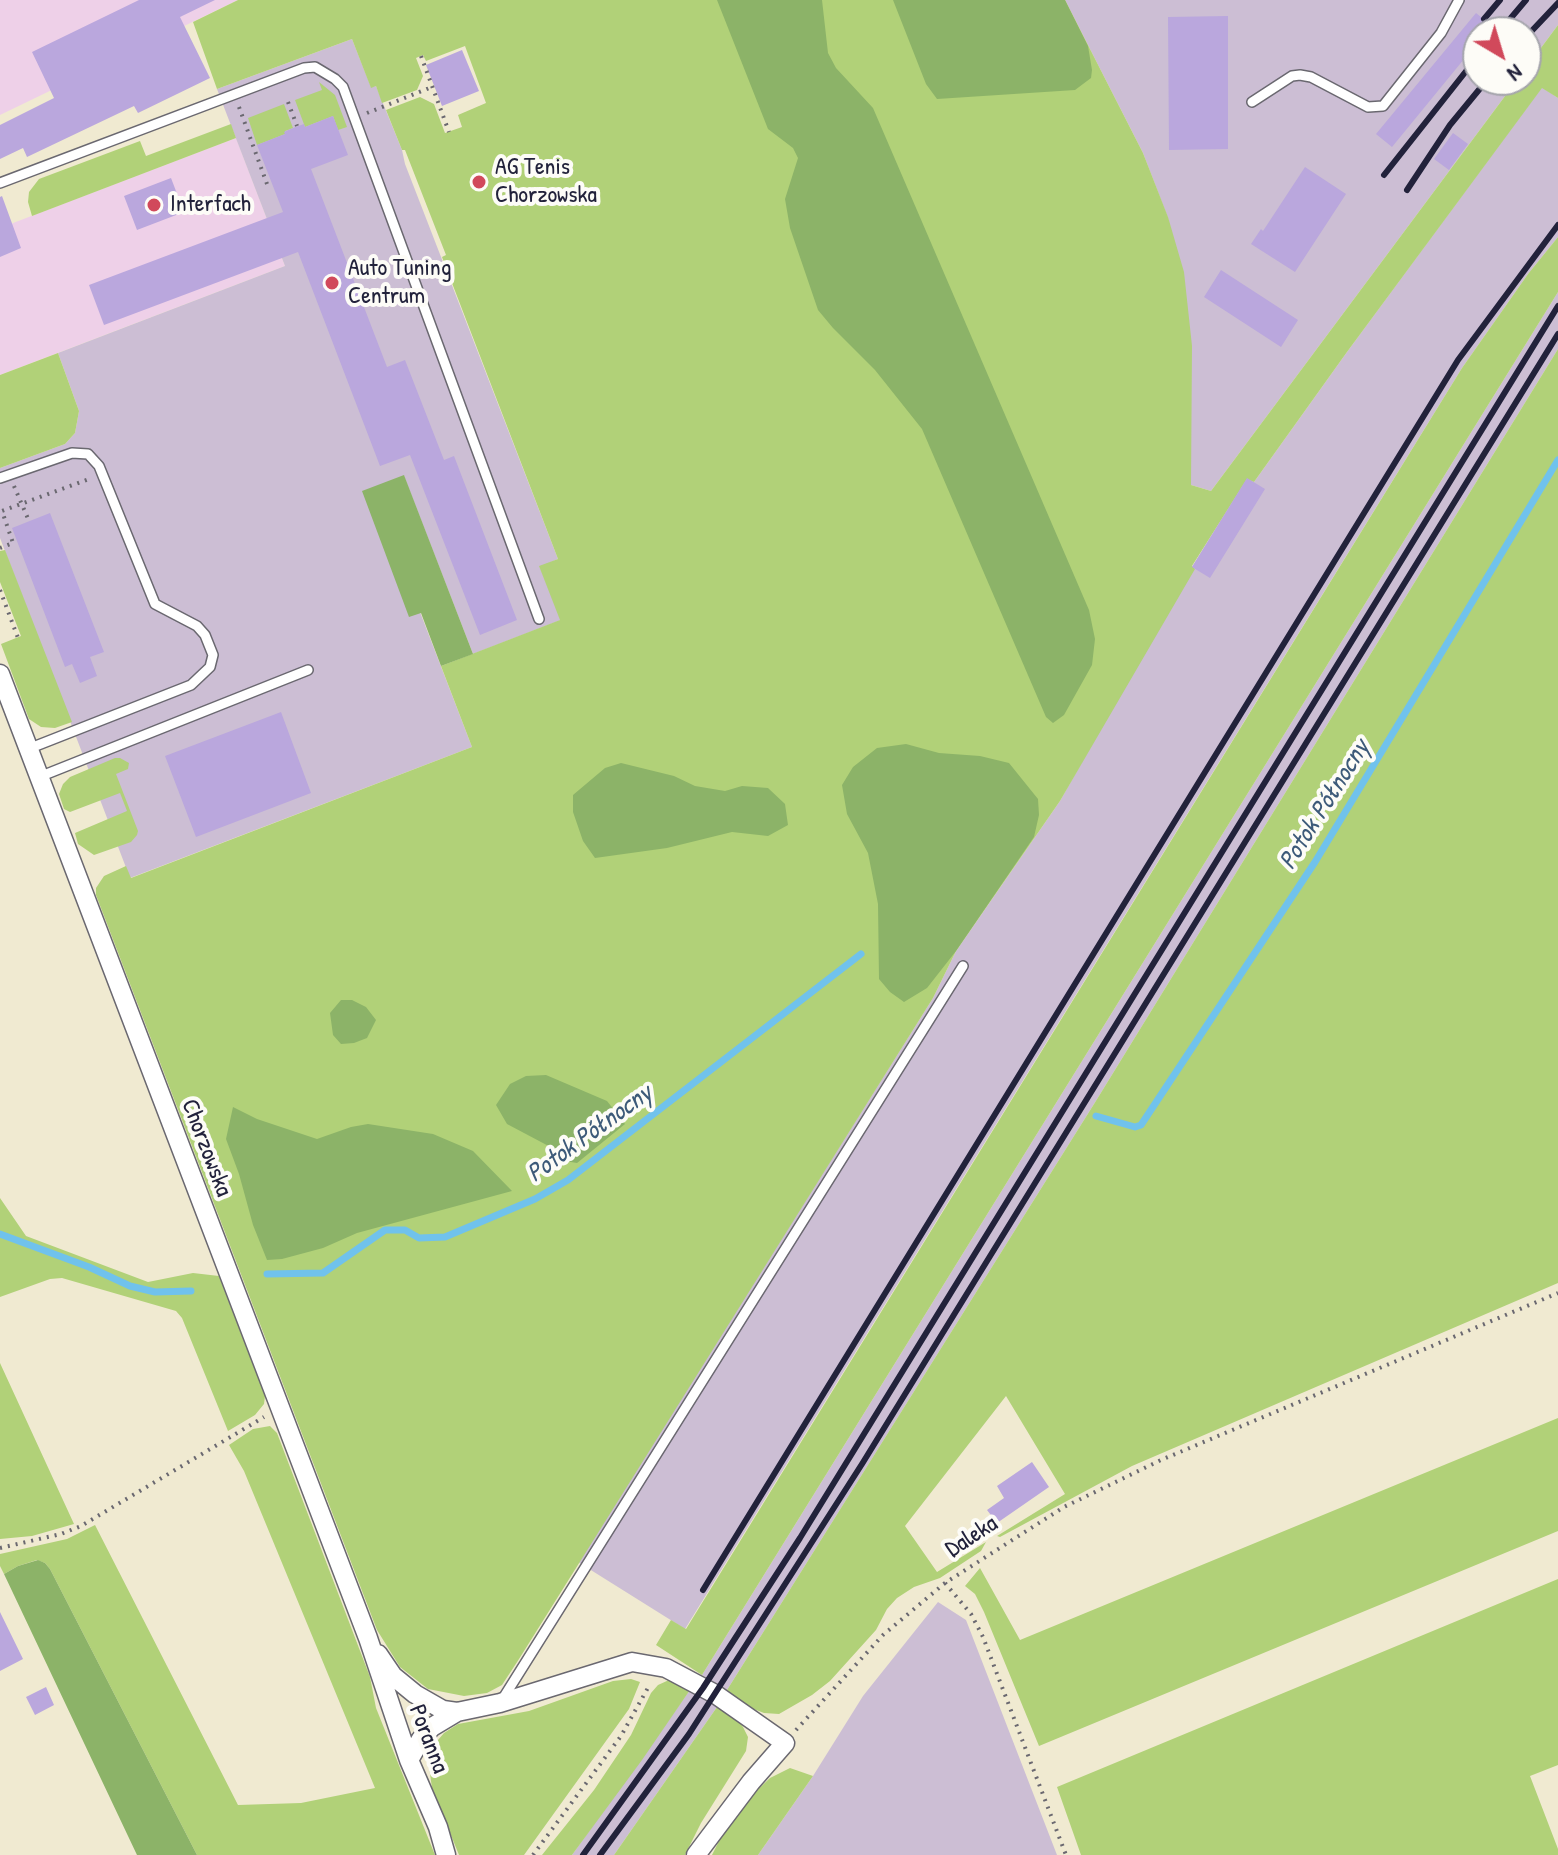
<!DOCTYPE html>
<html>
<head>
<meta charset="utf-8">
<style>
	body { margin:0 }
	#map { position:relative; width:1558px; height:1855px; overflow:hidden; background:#f0ead1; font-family:"Patrick Hand",sans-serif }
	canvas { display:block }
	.north { position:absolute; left:1462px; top:16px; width:80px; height:80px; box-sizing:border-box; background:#fdfcf7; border:2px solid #a5a5ac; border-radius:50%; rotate:142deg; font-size:22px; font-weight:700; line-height:32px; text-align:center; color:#22223b }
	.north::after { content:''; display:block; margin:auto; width:28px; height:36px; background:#d1495b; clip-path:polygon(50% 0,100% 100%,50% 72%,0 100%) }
</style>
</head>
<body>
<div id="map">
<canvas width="1558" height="1855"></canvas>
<div class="north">N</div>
</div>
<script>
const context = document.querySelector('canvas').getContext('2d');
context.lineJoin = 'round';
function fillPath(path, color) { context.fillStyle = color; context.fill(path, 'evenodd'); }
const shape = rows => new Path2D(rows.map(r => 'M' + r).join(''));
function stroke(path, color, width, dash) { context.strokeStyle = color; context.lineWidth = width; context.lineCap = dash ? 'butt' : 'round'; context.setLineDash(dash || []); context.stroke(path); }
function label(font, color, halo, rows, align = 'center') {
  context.font = font + ' "Patrick Hand",sans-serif'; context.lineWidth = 8; context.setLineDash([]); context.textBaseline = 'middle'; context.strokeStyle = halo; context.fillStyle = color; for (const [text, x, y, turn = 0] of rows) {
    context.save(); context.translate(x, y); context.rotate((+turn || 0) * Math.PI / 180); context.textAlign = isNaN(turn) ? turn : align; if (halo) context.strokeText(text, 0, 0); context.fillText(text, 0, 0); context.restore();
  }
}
fillPath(shape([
	[0,0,238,0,0,115],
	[236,138,285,266,0,375,0,228]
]), '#eed0e8');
fillPath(shape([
	[1065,0,1558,0,1558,25,1526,68,1526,32,1478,32,1478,80,1517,80,1211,491,1191,485,1168,218,1143,153],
	[352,39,371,87,376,86,402,150,405,164,558,559,540,567,561,620,473,654,404,476,409,616,420,612,472,747,130,878,0,538,0,468,65,444,75,433,79,411,58,353,285,266,217,89],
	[1542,87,1558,98,1558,237,1528,274,1462,368,685,1629,578,1562,933,998,956,951,1060,801,1192,567,1247,478,1254,482,1347,352],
	[1558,292,1558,349,1094,1104,727,1690,702,1675],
	[938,1602,966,1620,1057,1855,758,1855,813,1776,863,1696],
	[690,1690,717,1707,614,1855,572,1855]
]), '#ccbed4');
fillPath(shape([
	[238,0,1065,0,1143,153,1168,217,1184,272,1192,346,1191,485,1211,491,1517,80,1526,80,1526,68,1558,25,1558,98,1542,88,1347,352,1254,482,1247,479,1192,566,1195,569,1060,801,956,951,933,998,519,1659,502,1685,487,1693,464,1696,428,1689,400,1667,377,1630,96,895,96,888,104,876,126,866,131,878,472,747,441,666,560,620,539,566,558,559,442,257,446,255,405,150,402,150,386,110,420,97,434,104,445,133,462,127,458,115,486,103,465,46,426,61,423,55,416,58,423,76,417,90,382,103,376,86,371,88,352,39,217,89,193,22],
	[319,82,335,95,347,127,338,130,333,116,305,127,295,100,322,90],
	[284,104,293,128,285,131,285,134,257,145,248,118],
	[231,124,236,138,32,216,28,202,29,192,39,179,140,141,146,156],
	[1558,237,1558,292,702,1675,656,1645,671,1620,686,1629,1462,368,1528,274],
	[1558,349,1558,1283,1132,1466,1000,1537,997,1536,1065,1494,1006,1396,905,1526,937,1572,986,1542,981,1551,940,1578,914,1587,897,1598,887,1609,876,1630,830,1681,812,1695,779,1714,764,1713,743,1705,727,1690,1094,1104],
	[58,353,79,411,75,433,65,444,0,468,0,375],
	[5,550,72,722,55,728,41,727,29,719,1,644,21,636,0,582,0,551],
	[115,758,120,758,129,763,128,769,116,774,138,831,137,835,131,842,94,855,78,844,75,833,127,811,120,793,70,812,64,809,59,794,63,784,70,777],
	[0,1198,26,1236,148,1282,193,1273,219,1276,265,1396,264,1404,255,1415,228,1431,182,1318,176,1311,62,1278,50,1279,0,1297],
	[0,1363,74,1524,32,1536,0,1539],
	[1558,1418,1558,1531,1039,1746,984,1612,975,1594,965,1586,980,1568,1020,1640],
	[270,1426,277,1433,370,1677,376,1708,435,1855,197,1855,50,1569,45,1563,37,1560,18,1566,4,1574,0,1566,0,1554,67,1539,95,1525,238,1805,301,1803,375,1788,244,1471,229,1445,253,1429],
	[1558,1579,1558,1765,1530,1776,1558,1849,1558,1855,1081,1855,1057,1787],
	[631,1679,640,1682,629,1709,524,1855,459,1855,432,1788,429,1767,432,1747,444,1733,458,1724,529,1711,613,1681],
	[669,1680,690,1690,642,1760,572,1855,542,1855,594,1790,631,1735,651,1693,658,1685],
	[717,1707,738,1720,743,1727,748,1737,746,1751,701,1823,685,1855,614,1855],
	[790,1768,813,1776,758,1855,712,1855,725,1829,750,1797,770,1778]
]), '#b1d178');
fillPath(shape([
	[717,0,822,0,828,53,836,68,873,108,1089,610,1095,639,1092,665,1064,715,1053,723,1046,717,922,429,875,370,833,328,818,310,790,228,785,199,798,158,793,148,768,129],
	[893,0,1065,0,1088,46,1092,70,1091,78,1075,90,937,99,926,84],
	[404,475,473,654,441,666,421,613,409,617,362,491],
	[906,744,939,753,980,756,1009,763,1038,799,1039,815,1034,837,956,951,927,988,904,1002,890,992,879,979,878,904,868,853,847,814,842,785,853,767,877,748],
	[621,763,674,776,695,786,725,791,742,786,768,788,785,804,788,825,768,836,732,832,667,848,595,858,583,841,573,812,573,795,605,768],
	[341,1000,352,1000,366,1007,376,1020,367,1038,354,1043,341,1044,333,1035,330,1013],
	[546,1075,607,1101,625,1124,577,1163,565,1161,558,1151,507,1124,496,1105,510,1084,526,1076],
	[233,1107,257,1119,317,1139,351,1127,368,1124,433,1134,473,1151,512,1191,357,1233,323,1248,282,1259,267,1260,253,1225,239,1174,226,1139],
	[38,1560,45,1563,50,1569,197,1855,137,1855,4,1574,18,1566]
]), '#8cb368');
stroke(shape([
	[1096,1116,1135,1127,1141,1125,1315,862,1558,460],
	[0,1234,89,1267,130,1286,155,1292,191,1291],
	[267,1274,323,1273,385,1230,405,1230,419,1238,445,1237,535,1199,568,1180,861,954]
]), '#70c2ec', 7);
fillPath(shape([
	[139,0,215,0,180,17,210,78,138,113,134,106,27,157,23,148,0,159,0,125,54,98,32,52],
	[1476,13,1492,26,1486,32,1478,32,1478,42,1392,147,1376,134],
	[1228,16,1228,149,1169,150,1168,17],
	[462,50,479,91,442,106,426,65],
	[333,116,348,155,311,169,387,367,405,360,444,460,454,456,517,620,480,635,410,455,380,466,298,252,104,325,89,285,283,212,257,145,285,134,284,132,293,128,304,124,305,127],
	[1453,133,1468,144,1449,170,1434,159],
	[1305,167,1346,194,1295,272,1251,244,1261,229,1263,231],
	[171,178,184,212,137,230,124,196],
	[2,196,21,248,0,257,0,197],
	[1221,270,1298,320,1281,347,1204,297],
	[1247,478,1265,489,1210,578,1192,567],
	[50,513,104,652,90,657,97,676,80,683,72,664,65,667,12,528],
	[281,712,311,793,196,837,165,756],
	[1032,1462,1049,1487,997,1523,987,1510,1004,1498,997,1486],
	[0,1612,23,1659,0,1671],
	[46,1687,54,1705,35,1715,26,1697]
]), '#baa7dd');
const service = shape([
	[1252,102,1292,76,1300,75,1311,77,1368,107,1383,106,1441,33,1459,0],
	[0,183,304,68,315,67,335,79,343,87,539,619],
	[0,478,72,453,88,454,99,466,155,604,197,626,205,635,213,655,210,667,191,685,28,749],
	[39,777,308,670],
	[502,1700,963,966]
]);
const minor = shape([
	[0,674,368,1638,409,1760,438,1827,446,1855],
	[378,1654,393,1676,415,1694,443,1710,457,1712,500,1703,632,1662,666,1668,715,1694,785,1743,751,1782,696,1855],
	[409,1760,421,1739,432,1727,457,1712]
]);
stroke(service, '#6a6870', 12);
stroke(minor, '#6a6870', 21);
stroke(shape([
	[421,56,449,132],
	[288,102,297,126],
	[239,107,267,184],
	[367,113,432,87],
	[14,486,29,521],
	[0,548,13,543,2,511,89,479],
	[0,590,18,638],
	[0,1548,61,1534,81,1526,264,1417],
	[945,1583,971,1614,983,1637,1066,1855],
	[796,1730,883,1635,945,1583,1064,1507,1161,1460,1558,1293],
	[533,1855,621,1736,649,1686]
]), '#6a6870', 4, [2, 6]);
stroke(service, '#fff', 9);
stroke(minor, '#fff', 18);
stroke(shape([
	[1484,19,1500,0],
	[1499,32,1526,0],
	[1526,37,1558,3],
	[1384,175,1478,56],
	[1407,190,1450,125,1487,80],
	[703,1590,1458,360,1558,225],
	[583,1855,703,1688,800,1538,1558,306],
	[600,1855,689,1734,862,1464,1558,334]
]), '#22223b', 6);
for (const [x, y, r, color] of [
	[479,182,8,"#d1495b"],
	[154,205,8,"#d1495b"],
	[332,283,8,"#d1495b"]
]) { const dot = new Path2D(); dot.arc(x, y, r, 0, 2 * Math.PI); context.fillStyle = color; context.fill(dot); stroke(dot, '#fdfcf7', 3); }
label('24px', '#22223b', '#fdfcf7', [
	["AG Tenis",495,168],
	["Chorzowska",495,196],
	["Interfach",170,205],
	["Auto Tuning",348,269],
	["Centrum",348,297]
], 'left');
label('24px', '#22223b', '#fdfcf7', [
	["Chorzowska",206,1148,69],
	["Daleka",972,1537,-33],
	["Poranna",428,1739,69]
]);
label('italic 26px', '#3d5a79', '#fdfcf7', [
	["Potok Północny",1325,805,-58],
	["Potok Północny",590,1134,-36]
]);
</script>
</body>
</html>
